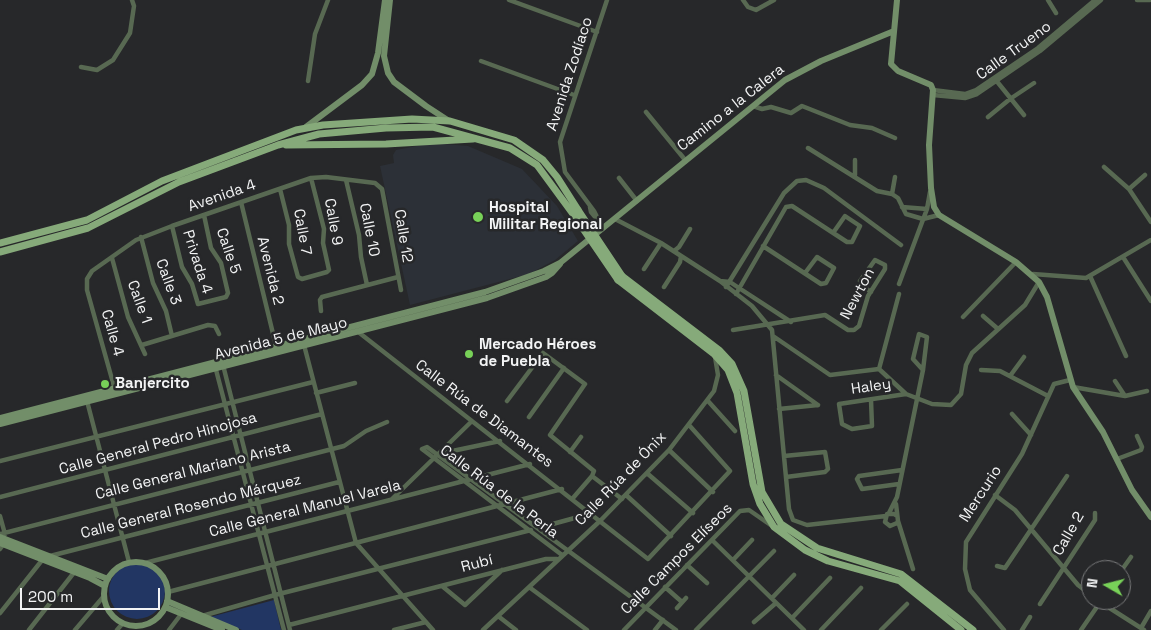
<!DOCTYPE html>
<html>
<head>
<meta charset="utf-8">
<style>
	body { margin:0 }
	#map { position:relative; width:1151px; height:630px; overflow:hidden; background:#27282a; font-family:"Space Grotesk",sans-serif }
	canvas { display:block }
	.north { position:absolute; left:1081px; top:560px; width:50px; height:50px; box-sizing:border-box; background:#27282a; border:1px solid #797a7b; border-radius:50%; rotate:278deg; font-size:14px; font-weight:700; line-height:20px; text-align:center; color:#f3f4f5 }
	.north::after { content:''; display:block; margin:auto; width:18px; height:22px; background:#78d158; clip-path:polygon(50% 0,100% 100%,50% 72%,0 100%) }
	.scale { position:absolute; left:20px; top:588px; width:140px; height:22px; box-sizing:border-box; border:2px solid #f3f4f5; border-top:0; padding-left:6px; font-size:15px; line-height:18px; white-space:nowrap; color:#f3f4f5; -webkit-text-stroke:4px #27282a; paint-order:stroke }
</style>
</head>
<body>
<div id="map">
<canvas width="1151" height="630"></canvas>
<div class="north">N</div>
<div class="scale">200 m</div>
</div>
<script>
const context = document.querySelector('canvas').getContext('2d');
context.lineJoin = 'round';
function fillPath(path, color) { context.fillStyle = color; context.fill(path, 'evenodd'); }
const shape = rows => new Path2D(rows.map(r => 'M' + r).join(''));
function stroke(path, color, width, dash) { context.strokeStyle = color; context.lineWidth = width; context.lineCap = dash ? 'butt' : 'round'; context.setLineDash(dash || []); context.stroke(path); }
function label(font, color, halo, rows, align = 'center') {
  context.font = font + ' "Space Grotesk",sans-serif'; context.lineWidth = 5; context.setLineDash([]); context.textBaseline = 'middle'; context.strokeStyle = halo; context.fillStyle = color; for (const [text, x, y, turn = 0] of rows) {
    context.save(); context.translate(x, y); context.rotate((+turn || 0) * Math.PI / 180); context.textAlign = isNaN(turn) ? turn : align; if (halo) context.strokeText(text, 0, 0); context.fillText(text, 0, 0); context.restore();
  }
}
fillPath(shape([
	[432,143,468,146,522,169,557,206,578,241,555,260,529,274,410,305,380,166,394,163,393,155,396,150]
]), '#2c3037');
fillPath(shape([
	'109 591a28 28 0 1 1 56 0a28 28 0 1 1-56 0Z',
	[274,600,281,630,242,630,210,617]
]), '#223663');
stroke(shape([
	[509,0,597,32],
	[743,0,748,7,756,10,774,0],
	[1048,0,1056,13],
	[1137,0,1150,0],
	[481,61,574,95],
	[81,67,97,70,113,60,130,33,134,6,132,0],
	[995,79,1024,115],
	[308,81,315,34,328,0],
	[933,90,965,94,976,90,1038,48,1095,0],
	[933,95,965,98,977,94,1040,51,1101,0],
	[753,106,762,109,771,107,791,113,802,106,850,125,872,128,895,138],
	[646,112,686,161],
	[988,117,1010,99,1034,83],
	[808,148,877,191,892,194],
	[1104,167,1129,189,1151,222],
	[855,175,855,160],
	[895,177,892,194,898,198,906,214,923,219,939,215],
	[619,178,637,201],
	[346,180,359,235,361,257,367,285],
	[280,189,289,225,289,244,298,277,302,279,327,272,329,270,323,243,324,229,311,178],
	[1129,189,1145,175],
	[241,202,276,346],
	[590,207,591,212,601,224],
	[902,207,927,209],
	[615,219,661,243,720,281,752,306,772,330,789,509,793,520,807,525,886,516],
	[600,223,594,211,565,172,560,142,607,0],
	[172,226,182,267,192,284,198,304,226,297,228,293,221,263,211,248,204,215],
	[141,237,153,283,166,311,172,336],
	[763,246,821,284,826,283,834,268,817,257,805,273],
	[674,251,679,247,690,229],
	[1123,257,1151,301],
	[112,258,128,317,145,354],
	[644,269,661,243],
	[1033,274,1086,278,1151,240],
	[1090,276,1126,356],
	[720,281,730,282,739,288,791,322],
	[899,284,927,209,930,192],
	[664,287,680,262,681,256],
	[726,287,784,193,797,181,806,180,824,188,901,245],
	[736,294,786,207,792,206,847,242,852,242,860,226,845,216,833,233],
	[321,311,320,300,322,297,398,277],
	[983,316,998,329],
	[963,317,1016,262],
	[733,330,825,315,848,330,854,330,859,326,868,296,885,269,885,265,875,260,860,281,861,285,871,292],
	[357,331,648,559,730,471,689,425],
	[773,336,830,375,879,369],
	[142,345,208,325,215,326,219,334],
	[304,345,356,543,433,630],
	[223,365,290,630],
	[215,366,284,630],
	[879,369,906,394,932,404,951,405,961,394,966,365,972,353,1025,305,1039,282],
	[879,369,899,294],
	[981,370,1000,371,1048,396],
	[776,375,818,405],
	[1010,376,1024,357],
	[1115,381,1125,396],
	[1073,387,1125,396,1147,391],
	[115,390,87,290,87,279,92,271,136,240,172,226,311,178,326,177,375,183,382,189,401,290],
	[316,393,355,383],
	[871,400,872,426,852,429,842,424,839,404,906,394],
	[87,401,129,562],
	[507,401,543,353,585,384,550,435,594,471,592,476,573,498],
	[708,401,735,431],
	[779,409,818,405],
	[1012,414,1031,435],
	[529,417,564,368],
	[669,450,713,492],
	[570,452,581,437],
	[438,454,500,441],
	[784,456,825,452,828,469,825,472,786,477],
	[1117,459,1141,450,1142,447,1137,436],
	[0,461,313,382],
	[648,474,693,513],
	[592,476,622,499],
	[899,484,862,489,857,479,859,476,902,470],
	[626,495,671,536],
	[995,495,1015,510,1078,585,1091,595],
	[0,497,322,414],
	[392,499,472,421],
	[896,504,898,521,897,523,890,526,885,522,887,514,894,514,897,516],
	[889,513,897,497,923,370,927,337,919,334,913,359,923,370],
	[0,516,5,534],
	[898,521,913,569],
	[538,528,593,513],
	[0,534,344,446,366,431,387,422],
	[712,540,804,630],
	[0,549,5,542],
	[562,555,422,449,427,447,676,630],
	[50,556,339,482],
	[733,560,752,540],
	[145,563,530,464],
	[687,565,707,583],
	[997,566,1005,568,1067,476],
	[1121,571,1131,557],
	[442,586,465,605,502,570],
	[529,587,587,630],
	[665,587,682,602],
	[168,592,562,489],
	[772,598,794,575],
	[1097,600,1144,630],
	[1040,604,1095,520,1095,513],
	[677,608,686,598],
	[0,613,43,559],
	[202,616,275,595,531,530],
	[498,616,516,630],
	[792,618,830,578],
	[754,622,776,603],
	[289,625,546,559,557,559],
	[1141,628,1151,611],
	[29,630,76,570],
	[75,630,104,596],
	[117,630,123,623],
	[169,630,182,613],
	[394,630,426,622],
	[483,630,601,520,669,450,714,391,718,375,715,357],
	[624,630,740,511,749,510,772,526],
	[655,630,663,620],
	[696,630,774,551],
	[821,630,861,588],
	[881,630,907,604],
	[1004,630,970,590,965,569,966,542,1022,454,1054,384,1070,380],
	[1022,630,1030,617],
	[1081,630,1101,601]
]), '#586952', 4.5);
stroke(shape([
	[390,0,384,56,388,73,394,82,426,106,449,121],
	[897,0,891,64,898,71,931,85,933,90,929,145,931,188,934,207,939,215,1016,262,1039,282,1047,297,1073,387,1103,432,1132,490,1151,517],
	[306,127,362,85,372,74,378,53,385,0],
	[0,418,485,292,544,271,560,263,785,80,821,61,894,31],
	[0,424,487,298,546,277,552,273,560,264],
	[0,537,108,579],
	[0,543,90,578,105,586],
	'104 594a32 32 0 1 1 64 0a32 32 0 1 1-64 0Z',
	[167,601,236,630],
	[165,607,222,630]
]), '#728e69', 6);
stroke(shape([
	[286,145,386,144,473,139],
	[0,243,87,220,162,181,296,130,323,125,412,119,450,121,514,140,543,160,557,177,578,210],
	[0,252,88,228,179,182,278,145,319,134,386,128,433,127,510,148,537,165,573,214],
	[622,276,719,350,732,364,744,391,762,492,781,524,817,548,901,574,973,630],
	[618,280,714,354,728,370,737,393,753,484,760,504,774,527,805,550,828,561,900,581,961,630]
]), '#86aa7a', 7);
stroke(shape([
	[578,210,622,276],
	[573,214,618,280]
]), '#86aa7a', 7);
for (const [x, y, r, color] of [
	[478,217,6,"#78d158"],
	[469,354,5,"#78d158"],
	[105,384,5,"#78d158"]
]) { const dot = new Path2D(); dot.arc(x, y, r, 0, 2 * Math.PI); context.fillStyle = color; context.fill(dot); stroke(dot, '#27282a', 2); }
label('15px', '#f3f4f5', '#27282a', [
	["Calle Trueno",1014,51,-36],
	["Avenida Zodíaco",570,74,-72],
	["Camino a la Calera",731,108,-38],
	["Avenida 4",222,196,-19],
	["Calle 9",333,222,80],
	["Calle 10",369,230,79],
	["Calle 7",302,232,80],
	["Calle 12",403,236,81],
	["Calle 5",228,251,71],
	["Privada 4",197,262,72],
	["Avenida 2",270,271,76],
	["Calle 3",168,282,70],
	["Newton",858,294,-62],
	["Calle 1",139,302,70],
	["Calle 4",112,333,74],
	["Avenida 5 de Mayo",281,339,-14],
	["Haley",871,387,-8],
	["Calle Rúa de Diamantes",484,414,37],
	["Calle General Pedro Hinojosa",158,444,-15],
	["Calle General Mariano Arista",193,471,-14],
	["Calle Rúa de Ónix",621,479,-46],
	["Calle Rúa de la Perla",499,492,37],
	["Mercurio",981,494,-57],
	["Calle General Rosendo Márquez",191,507,-14],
	["Calle General Manuel Varela",305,509,-14],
	["Calle 2",1069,534,-60],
	["Calle Campos Elíseos",677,559,-45],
	["Rubí",477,564,-15]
]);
label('bold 15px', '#f3f4f5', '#27282a', [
	["Hospital",489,208],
	["Militar Regional",489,225],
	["Mercado Héroes",479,345],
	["de Puebla",479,362],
	["Banjercito",115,384]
], 'left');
</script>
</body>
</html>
